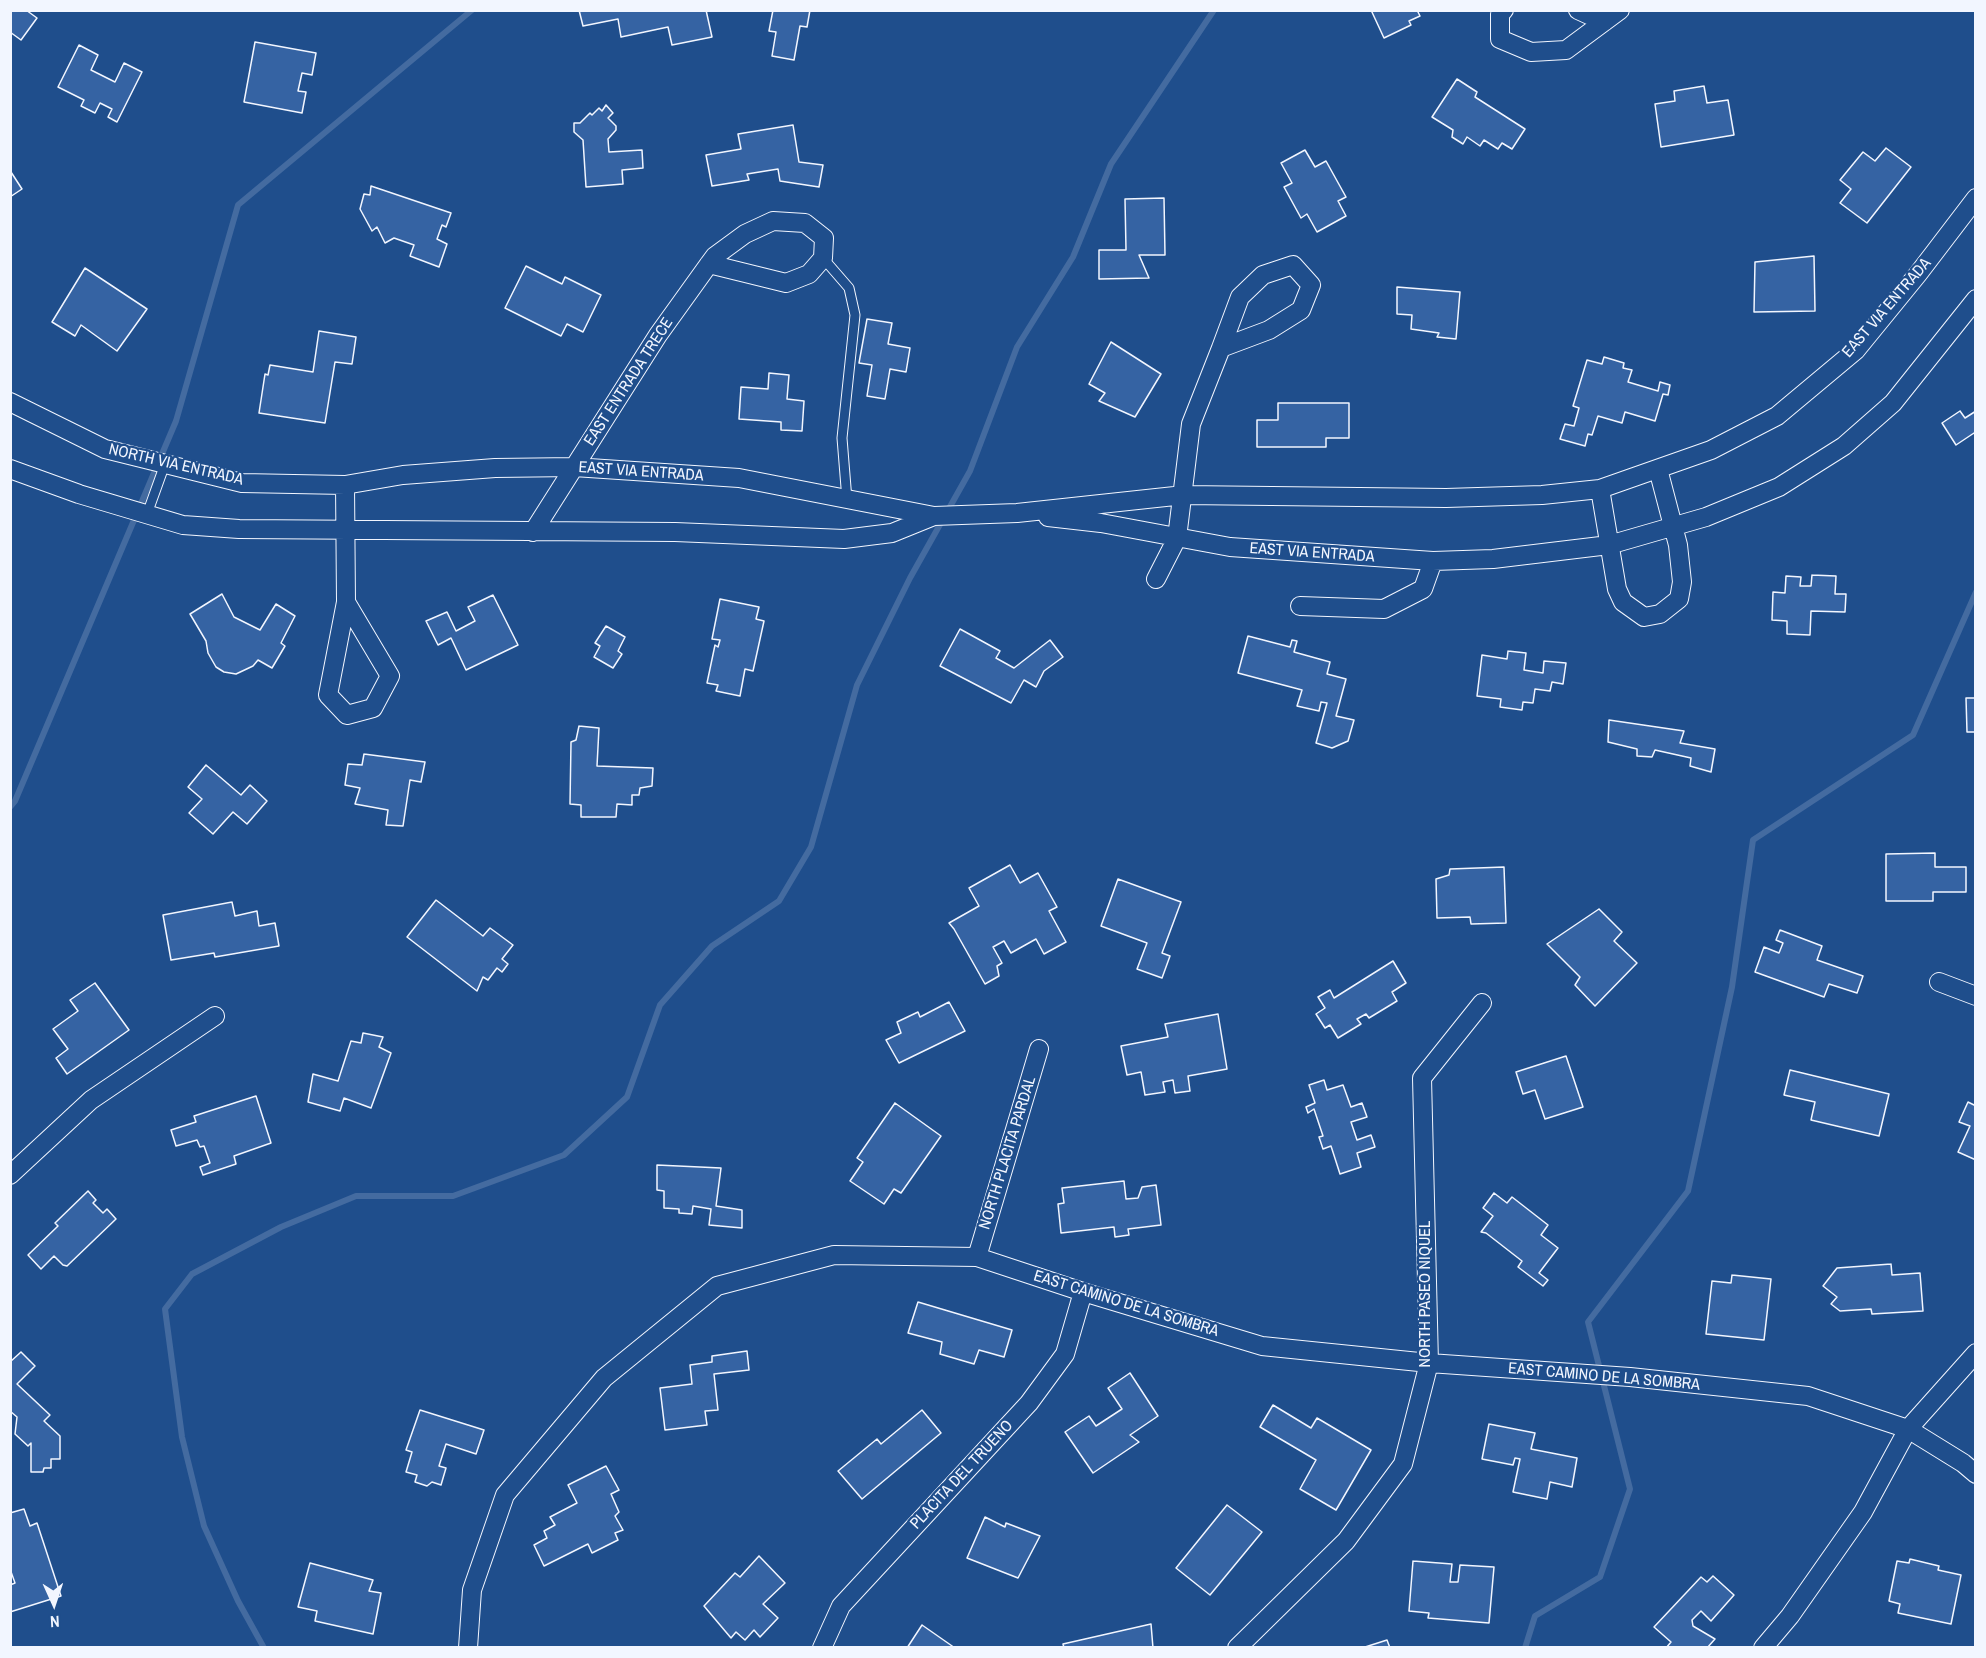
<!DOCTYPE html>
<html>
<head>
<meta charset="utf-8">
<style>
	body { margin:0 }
	#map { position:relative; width:1986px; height:1658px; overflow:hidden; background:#1f4e8c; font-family:"Archivo Narrow",sans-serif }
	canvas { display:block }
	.frame { position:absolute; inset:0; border:12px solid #f2f6ff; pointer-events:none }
	.north { position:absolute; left:24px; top:1574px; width:60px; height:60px; -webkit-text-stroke:4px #1f4e8c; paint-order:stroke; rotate:177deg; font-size:16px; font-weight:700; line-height:24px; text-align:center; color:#f2f6ff }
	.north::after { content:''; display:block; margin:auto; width:21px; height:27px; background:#f2f6ff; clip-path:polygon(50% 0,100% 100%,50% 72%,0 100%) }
</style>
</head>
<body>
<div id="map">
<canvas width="1986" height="1658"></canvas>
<div class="frame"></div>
<div class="north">N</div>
</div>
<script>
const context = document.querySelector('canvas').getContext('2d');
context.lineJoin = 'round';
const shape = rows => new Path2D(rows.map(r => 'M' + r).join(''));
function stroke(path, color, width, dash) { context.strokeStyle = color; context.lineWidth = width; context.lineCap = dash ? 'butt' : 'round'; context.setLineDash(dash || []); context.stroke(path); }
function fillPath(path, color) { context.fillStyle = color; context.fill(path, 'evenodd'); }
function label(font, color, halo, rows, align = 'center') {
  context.font = font + ' "Archivo Narrow",sans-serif'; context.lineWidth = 4.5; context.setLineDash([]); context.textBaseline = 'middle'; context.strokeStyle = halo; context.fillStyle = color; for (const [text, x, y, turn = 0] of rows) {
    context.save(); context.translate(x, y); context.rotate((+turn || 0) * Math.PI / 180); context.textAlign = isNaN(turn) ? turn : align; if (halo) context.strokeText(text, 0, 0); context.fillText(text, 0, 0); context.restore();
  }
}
stroke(shape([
	[10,807,15,801,176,421,238,205,472,10],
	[264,1648,238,1601,204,1526,182,1437,165,1309,192,1274,281,1227,356,1196,453,1196,564,1155,627,1097,660,1005,712,946,779,901,811,847,857,685,910,578,970,471,1017,347,1073,257,1111,164,1214,10],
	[1525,1648,1535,1616,1600,1577,1630,1489,1588,1322,1688,1191,1732,987,1753,840,1913,735,1976,592]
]), '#446ba0', 6);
const building = shape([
	[10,10,26,10,37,18,21,40,10,32,10,10],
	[579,10,706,10,712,37,672,45,668,27,621,37,618,19,583,26,579,10],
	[773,10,810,10,807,27,800,26,794,60,772,56,776,32,769,31,773,10],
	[1371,10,1417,10,1420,16,1409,21,1411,25,1384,38,1371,10],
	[255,42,316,53,312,75,302,73,298,91,306,92,302,113,244,102,255,42],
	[79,45,98,55,91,70,115,82,124,63,142,72,117,122,108,117,112,109,100,103,95,113,81,106,84,100,58,87,79,45],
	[1457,79,1477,92,1475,97,1525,129,1512,149,1502,143,1498,149,1484,140,1480,146,1467,137,1463,144,1452,137,1453,130,1432,117,1457,79],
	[1704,86,1707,103,1728,100,1734,135,1661,147,1655,104,1675,101,1674,91,1704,86],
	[606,105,613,113,608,118,616,126,616,130,608,139,609,152,642,150,643,168,622,170,623,184,586,187,583,140,574,132,574,123,580,123,590,113,592,115,599,108,602,111,606,105],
	[793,125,799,162,823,165,819,187,780,181,778,169,747,174,749,180,712,186,706,155,741,149,738,134,793,125],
	[1886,148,1911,167,1867,223,1840,203,1851,189,1840,180,1863,152,1875,161,1886,148],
	[1305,150,1315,167,1326,161,1346,197,1338,201,1346,216,1317,232,1307,214,1301,218,1284,187,1292,183,1281,163,1305,150],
	[11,172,22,189,10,197,10,173,11,172],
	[371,186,451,213,446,227,442,225,437,239,447,244,439,267,410,256,414,245,394,238,385,243,377,227,372,231,360,209,364,194,370,195,371,186],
	[1164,198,1165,255,1139,255,1149,278,1099,279,1099,250,1126,250,1125,199,1164,198],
	[1814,256,1815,311,1754,312,1755,262,1814,256],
	[526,266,562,284,565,277,601,295,583,332,567,324,561,336,505,308,526,266],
	[85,268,147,309,117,351,81,325,75,336,52,322,85,268],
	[1397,287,1460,292,1456,339,1437,337,1439,333,1411,329,1412,315,1397,314,1397,287],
	[867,319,892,323,888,344,910,348,906,372,890,369,885,399,867,396,872,365,859,363,867,319],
	[319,331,356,337,352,364,335,362,325,423,259,413,265,374,268,375,270,365,313,372,319,331],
	[1111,342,1161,374,1135,417,1099,401,1105,393,1089,384,1111,342],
	[1604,357,1624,363,1623,368,1632,370,1628,382,1658,391,1660,382,1670,385,1668,395,1663,394,1655,421,1625,412,1622,423,1598,416,1592,435,1588,434,1585,446,1560,439,1565,424,1574,426,1579,408,1573,406,1587,360,1602,364,1604,357],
	[769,373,789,375,787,399,804,401,802,431,781,430,781,422,739,419,741,387,768,389,769,373],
	[1278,403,1349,403,1349,438,1326,438,1326,447,1257,447,1257,420,1278,420,1278,403],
	[1960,411,1965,418,1976,411,1976,436,1974,433,1956,445,1942,423,1960,411],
	[1812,575,1836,576,1835,594,1846,594,1845,612,1811,611,1810,635,1787,634,1787,621,1772,620,1773,592,1785,593,1786,576,1801,577,1800,586,1811,586,1812,575],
	[222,594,234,617,260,630,276,604,295,616,281,643,285,646,272,668,258,660,253,666,236,674,224,672,216,667,208,653,206,641,190,614,222,594],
	[493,595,518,645,466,670,451,638,438,645,426,621,447,612,456,631,475,621,468,607,493,595],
	[720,599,759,607,756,619,764,621,753,671,745,669,740,696,716,691,718,685,707,683,715,645,718,647,720,640,712,639,720,599],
	[606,626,625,637,618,651,622,654,613,668,594,657,600,646,595,643,606,626],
	[960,629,1000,651,996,658,1014,668,1050,640,1063,657,1044,671,1036,687,1024,680,1011,703,940,666,960,629],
	[1248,636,1290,647,1292,640,1297,641,1294,652,1330,662,1327,674,1346,679,1336,716,1354,720,1348,741,1332,748,1316,743,1327,703,1321,702,1319,711,1297,706,1302,690,1238,673,1248,636],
	[1508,651,1526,653,1524,670,1543,673,1544,661,1566,663,1563,684,1552,682,1550,691,1535,689,1533,703,1523,702,1522,710,1500,707,1501,699,1477,696,1482,655,1507,659,1508,651],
	[1966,698,1976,698,1976,732,1967,732,1966,698],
	[1609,720,1684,731,1680,743,1715,749,1711,772,1690,766,1691,758,1655,750,1652,757,1637,756,1637,749,1608,742,1609,720],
	[579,726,599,728,597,766,653,768,652,786,640,788,639,795,632,795,632,805,617,804,616,817,581,817,581,805,570,804,571,742,576,740,579,726],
	[364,754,425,762,421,782,410,780,403,826,386,825,388,810,355,804,360,788,345,785,348,764,362,765,364,754],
	[206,765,241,795,250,785,267,801,247,824,233,812,213,834,189,813,202,799,188,787,206,765],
	[1935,853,1935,867,1966,867,1966,892,1933,892,1933,901,1886,901,1886,854,1935,853],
	[1010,865,1020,883,1038,873,1057,907,1049,911,1066,942,1044,954,1036,939,1011,953,1004,941,993,947,1002,963,997,966,999,976,985,984,954,929,949,923,979,906,969,888,1010,865],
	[1504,867,1506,923,1471,924,1470,917,1437,918,1436,879,1449,875,1450,869,1504,867],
	[1118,879,1181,902,1162,953,1170,956,1162,978,1137,969,1147,943,1101,926,1118,879],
	[436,900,483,936,490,928,513,945,502,959,508,964,502,972,497,968,488,980,483,977,477,991,407,937,436,900],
	[232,902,235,916,257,911,259,926,275,923,279,946,215,957,214,953,171,960,163,915,232,902],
	[1599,909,1622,932,1614,941,1637,963,1595,1006,1575,985,1580,977,1547,944,1599,909],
	[1780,930,1822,946,1817,960,1863,976,1857,993,1829,984,1824,997,1755,972,1764,947,1779,953,1783,943,1776,940,1780,930],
	[1393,961,1406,983,1392,992,1397,1001,1369,1018,1366,1014,1357,1019,1361,1024,1338,1038,1330,1025,1325,1028,1316,1014,1325,1008,1318,997,1330,990,1334,998,1393,961],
	[95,983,129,1030,67,1074,56,1058,68,1049,53,1029,78,1011,70,1000,95,983],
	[949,1002,965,1031,899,1063,886,1040,901,1033,897,1022,918,1012,920,1017,949,1002],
	[1218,1014,1227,1069,1188,1076,1190,1091,1175,1093,1173,1080,1163,1082,1165,1092,1145,1095,1141,1072,1127,1075,1121,1046,1168,1037,1165,1024,1218,1014],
	[363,1033,383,1037,379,1047,391,1053,371,1108,344,1098,340,1111,308,1102,313,1074,338,1081,351,1041,361,1043,363,1033],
	[1566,1056,1583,1107,1545,1119,1535,1090,1523,1094,1516,1072,1566,1056],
	[1790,1070,1889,1094,1879,1136,1811,1120,1815,1102,1784,1095,1790,1070],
	[1324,1080,1327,1090,1343,1085,1351,1107,1362,1103,1367,1117,1351,1122,1357,1140,1371,1135,1375,1147,1357,1153,1361,1167,1340,1174,1331,1146,1323,1149,1319,1137,1323,1136,1314,1109,1308,1113,1306,1107,1315,1103,1309,1085,1324,1080],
	[256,1096,271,1143,234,1156,236,1164,203,1175,200,1167,210,1163,204,1146,200,1147,197,1140,176,1146,171,1130,196,1122,194,1116,256,1096],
	[1968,1102,1976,1106,1976,1160,1958,1152,1970,1126,1959,1122,1968,1102],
	[895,1103,941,1136,901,1193,894,1189,884,1204,850,1181,863,1162,857,1158,895,1103],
	[657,1165,721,1168,716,1206,742,1210,742,1228,709,1225,711,1209,693,1206,692,1214,679,1213,679,1209,664,1208,664,1191,657,1190,657,1165],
	[1124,1181,1126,1199,1138,1198,1142,1187,1156,1185,1161,1225,1128,1229,1129,1235,1115,1237,1114,1227,1061,1233,1058,1204,1064,1203,1062,1188,1124,1181],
	[88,1191,96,1200,93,1203,103,1213,107,1209,116,1219,67,1266,63,1265,54,1256,41,1269,28,1255,58,1226,55,1223,88,1191],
	[1494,1193,1507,1203,1512,1197,1548,1225,1541,1235,1558,1248,1539,1273,1548,1280,1543,1286,1518,1267,1522,1261,1486,1233,1481,1232,1493,1216,1483,1208,1494,1193],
	[1891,1264,1892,1275,1920,1273,1923,1311,1872,1314,1871,1309,1840,1311,1831,1304,1837,1297,1823,1286,1837,1268,1891,1264],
	[1732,1275,1771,1279,1764,1340,1706,1334,1712,1281,1731,1283,1732,1275],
	[918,1302,1012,1330,1004,1357,979,1350,974,1364,940,1354,942,1342,908,1333,918,1302],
	[747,1351,749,1370,714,1374,718,1410,705,1411,707,1425,665,1430,660,1388,692,1384,690,1365,712,1362,712,1356,747,1351],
	[21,1352,35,1366,17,1384,50,1415,44,1421,60,1436,60,1459,51,1459,51,1468,44,1468,43,1472,31,1472,31,1443,28,1446,15,1434,17,1417,10,1411,10,1362,21,1352],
	[1130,1373,1158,1416,1130,1435,1139,1442,1093,1473,1065,1432,1089,1416,1096,1426,1122,1409,1108,1388,1130,1373],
	[1273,1405,1311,1428,1317,1418,1371,1450,1336,1510,1300,1489,1316,1460,1260,1427,1273,1405],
	[420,1410,484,1430,476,1454,446,1444,439,1466,446,1468,441,1485,432,1482,427,1486,415,1482,417,1475,406,1472,412,1452,406,1450,420,1410],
	[922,1410,941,1433,862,1499,838,1471,877,1439,881,1444,922,1410],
	[1489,1424,1535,1433,1531,1449,1577,1458,1572,1487,1550,1482,1547,1499,1513,1492,1520,1459,1515,1458,1513,1465,1482,1459,1489,1424],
	[606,1466,619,1490,611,1494,619,1512,615,1516,623,1530,615,1533,618,1540,592,1553,588,1544,544,1566,534,1545,547,1538,544,1531,555,1525,550,1517,577,1503,568,1485,606,1466],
	[1227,1505,1262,1532,1210,1595,1176,1568,1227,1505],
	[24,1509,30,1526,37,1523,61,1596,10,1612,10,1585,15,1583,10,1569,10,1513,24,1509],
	[985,1517,1005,1527,1006,1523,1040,1536,1018,1578,967,1558,985,1517],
	[759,1556,785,1583,763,1604,778,1618,760,1637,754,1630,745,1640,736,1632,731,1638,704,1606,735,1573,740,1577,759,1556],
	[1910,1559,1939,1566,1938,1570,1961,1575,1951,1624,1898,1613,1900,1604,1889,1601,1897,1561,1909,1563,1910,1559],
	[1413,1561,1452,1564,1450,1582,1458,1582,1460,1565,1494,1567,1489,1623,1428,1618,1429,1613,1409,1611,1413,1561],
	[310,1563,373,1580,369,1591,381,1593,373,1634,315,1621,317,1611,298,1607,310,1563],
	[1713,1576,1734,1595,1711,1621,1701,1611,1692,1620,1693,1626,1715,1639,1707,1648,1666,1648,1671,1642,1654,1627,1701,1577,1707,1582,1713,1576],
	[1151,1624,1153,1648,1064,1648,1063,1644,1151,1624],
	[922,1625,955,1648,907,1648,922,1625],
	[1387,1640,1390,1648,1362,1648,1387,1640]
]);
fillPath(building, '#3563a3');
stroke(building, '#f2f6ff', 1.5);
const service = shape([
	[823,258,849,288,855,315,842,438,847,500],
	[147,514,165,464]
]);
const minor = shape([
	[1504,10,1500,14,1500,39,1531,52,1566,50,1620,10],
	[1578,10,1604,22],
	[10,402,105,449,242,483,345,485,403,475,495,468,574,467,739,478,934,516,1017,513,1184,495,1446,498,1542,495,1600,489,1711,450,1777,416,1856,350,1918,274,1976,198],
	[10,469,79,494,183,525,239,529,675,532,844,539,892,533,934,516],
	[345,485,346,602,328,695,347,715,373,708,390,676,346,602],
	[1600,489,1617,589,1623,602,1644,617,1660,614,1679,599,1682,582,1678,545,1658,469],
	[1048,517,1101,523,1230,547,1433,561,1493,559,1609,545,1706,517,1779,487,1844,446,1893,403,1976,299],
	[533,532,658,335,709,264,715,256,745,234,773,221,805,223,824,238,823,258,809,274,786,283,709,264],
	[1156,579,1177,538,1191,424,1221,348,1269,330,1301,310,1311,285,1293,265,1263,275,1240,297,1221,348],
	[1300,606,1384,609,1423,589,1433,561],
	[1939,982,1976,996],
	[10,1175,91,1100,215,1016],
	[977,1257,1039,1049],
	[468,1648,472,1590,505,1495,604,1378,717,1286,834,1255,977,1257,1083,1292,1262,1346,1429,1363,1630,1377,1808,1396,1908,1429,1963,1463,1976,1474],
	[822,1648,841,1606,1029,1403,1065,1354,1083,1292],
	[1237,1648,1346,1541,1403,1464,1429,1363,1422,1078,1482,1003],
	[1763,1648,1790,1616,1863,1512,1908,1429,1976,1353]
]);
stroke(service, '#f2f6ff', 11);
stroke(minor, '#f2f6ff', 20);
stroke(service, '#1f4e8c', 9);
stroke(minor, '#1f4e8c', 18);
label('16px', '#f2f6ff', '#1f4e8c', [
	["EAST VIA ENTRADA",1887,308,-49],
	["EAST ENTRADA TRECE",629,382,-57],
	["NORTH VIA ENTRADA",176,465,13],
	["EAST VIA ENTRADA",641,472,4],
	["EAST VIA ENTRADA",1312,553,4],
	["NORTH PLACITA PARDAL",1008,1153,-73],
	["NORTH PASEO NIQUEL",1426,1294,-90],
	["EAST CAMINO DE LA SOMBRA",1126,1304,17],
	["EAST CAMINO DE LA SOMBRA",1604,1377,5],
	["PLACITA DEL TRUENO",962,1475,-47]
]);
</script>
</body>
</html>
